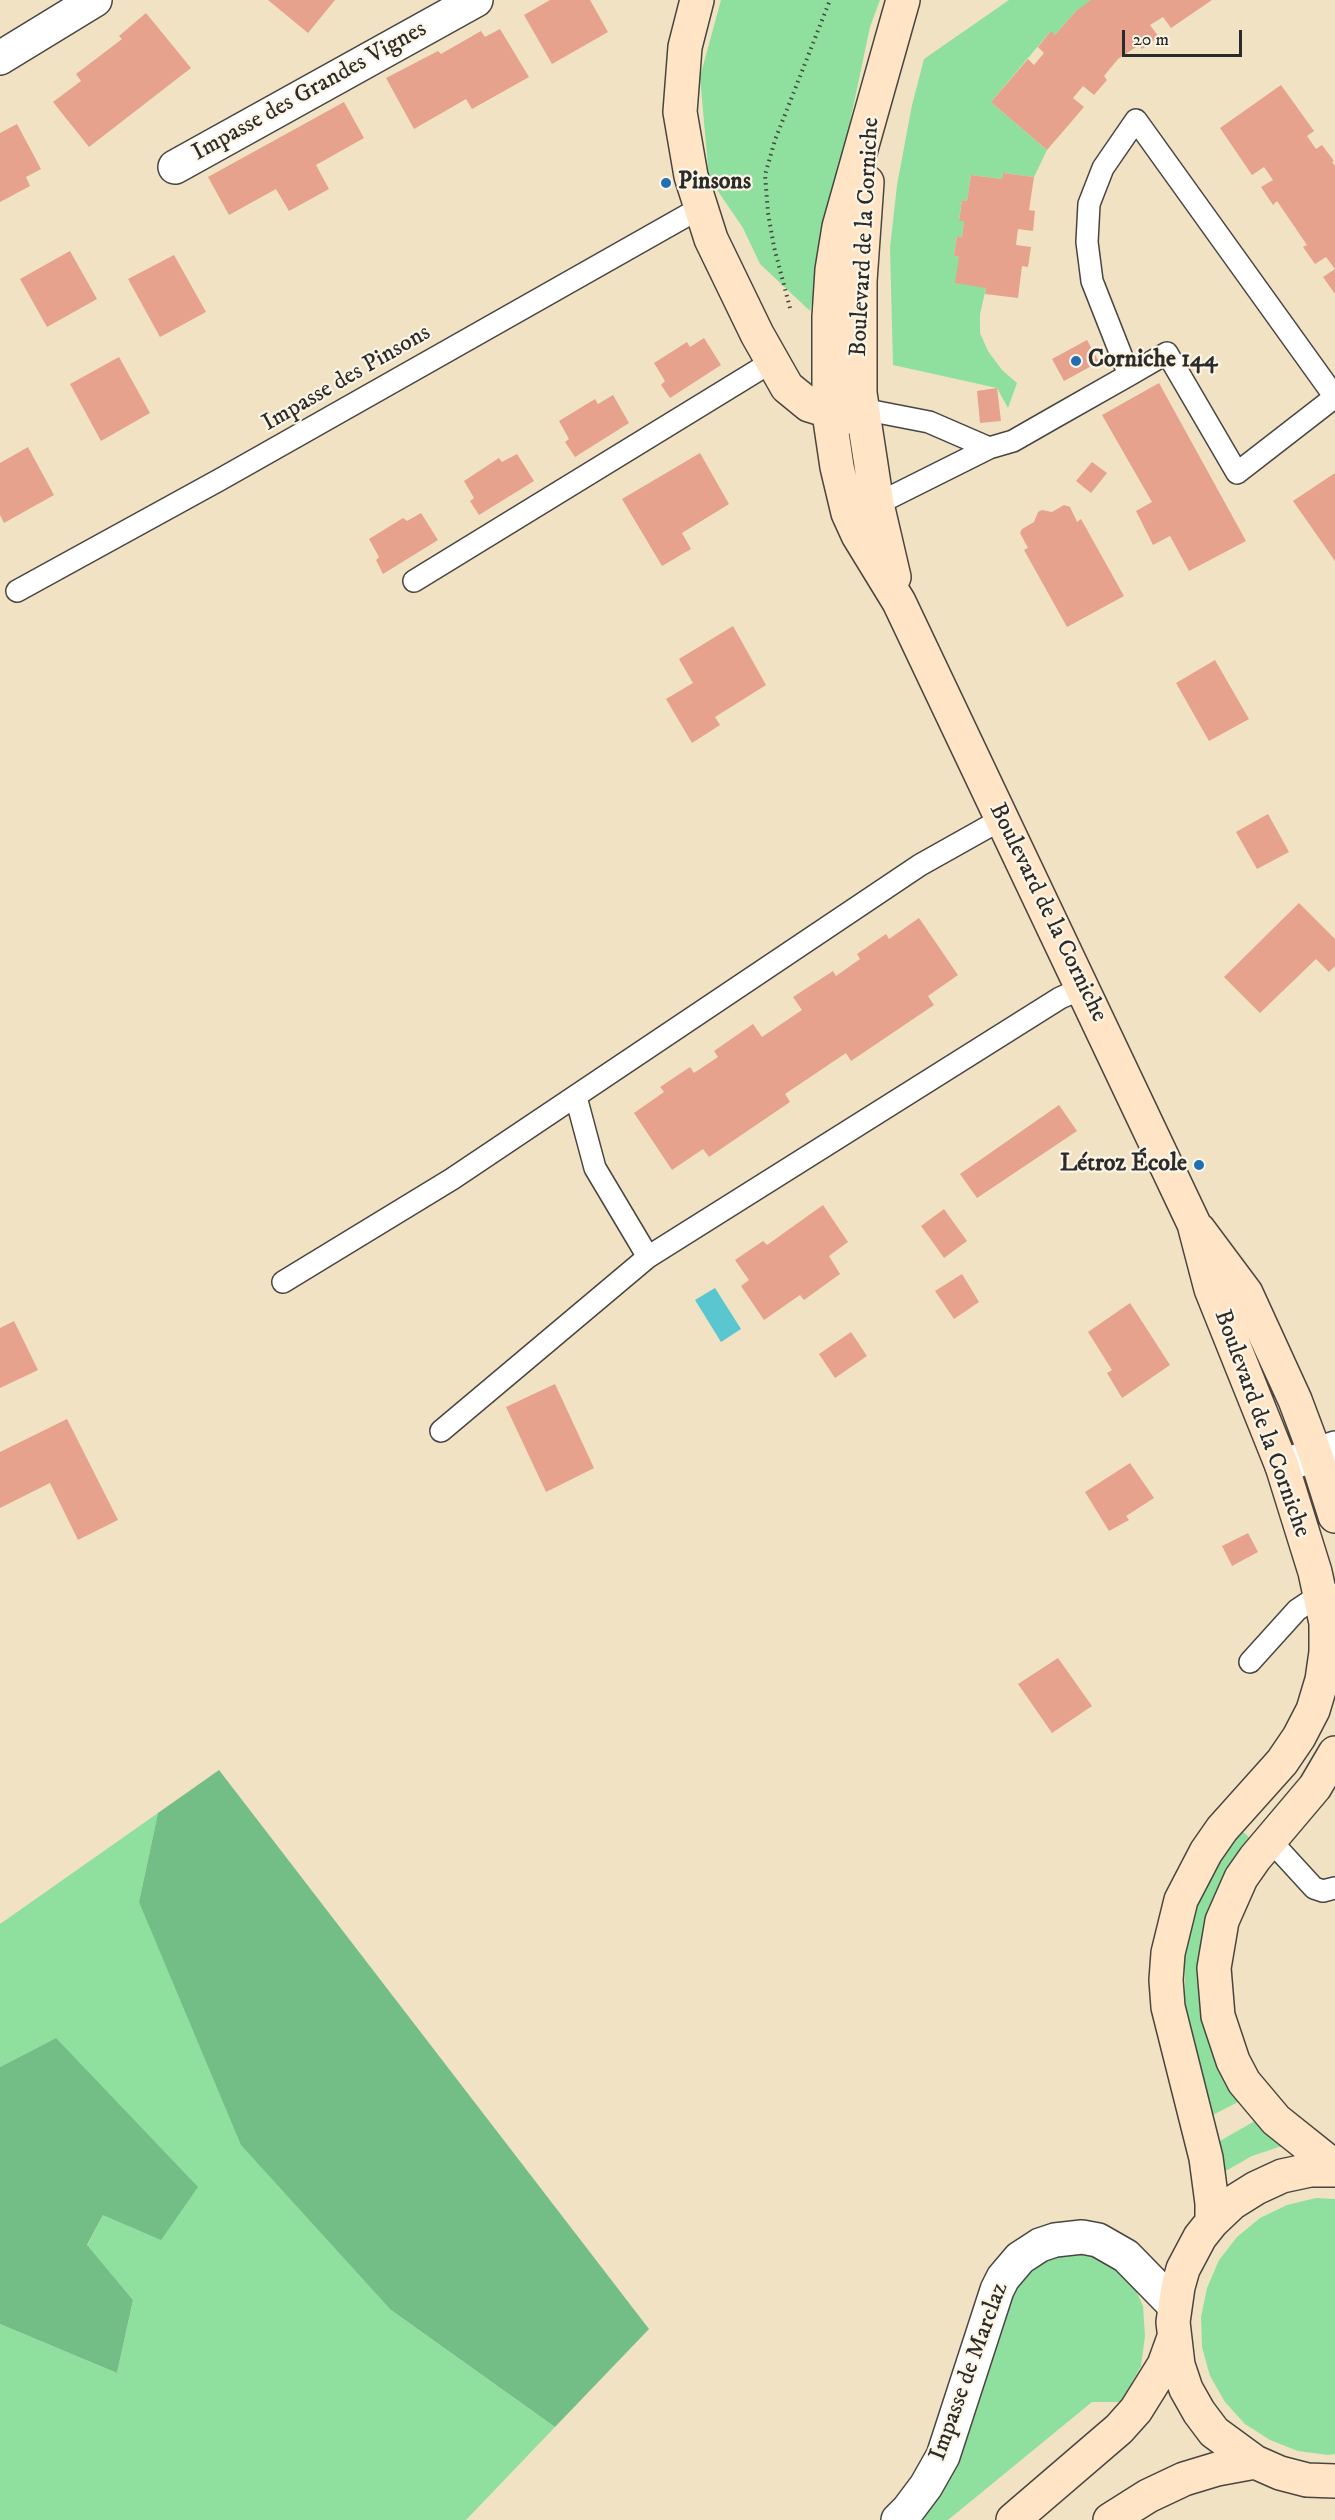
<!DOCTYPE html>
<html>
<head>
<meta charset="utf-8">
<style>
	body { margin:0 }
	#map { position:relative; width:1335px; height:2520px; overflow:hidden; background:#f1e2c3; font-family:"IM FELL DW Pica",serif }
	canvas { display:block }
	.scale { position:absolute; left:1122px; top:30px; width:120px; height:27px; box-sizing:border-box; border:3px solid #2b2b2b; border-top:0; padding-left:8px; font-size:18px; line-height:21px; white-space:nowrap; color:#2b2b2b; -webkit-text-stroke:4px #fcf5e5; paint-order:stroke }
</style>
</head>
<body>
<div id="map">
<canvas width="1335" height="2520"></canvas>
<div class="scale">20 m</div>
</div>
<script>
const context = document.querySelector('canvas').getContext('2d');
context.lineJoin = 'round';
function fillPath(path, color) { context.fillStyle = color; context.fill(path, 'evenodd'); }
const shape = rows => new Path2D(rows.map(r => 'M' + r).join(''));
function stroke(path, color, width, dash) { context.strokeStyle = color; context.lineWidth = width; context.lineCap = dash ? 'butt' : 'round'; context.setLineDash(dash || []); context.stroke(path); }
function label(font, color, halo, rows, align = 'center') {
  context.font = font + ' "IM FELL DW Pica",serif'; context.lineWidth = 4.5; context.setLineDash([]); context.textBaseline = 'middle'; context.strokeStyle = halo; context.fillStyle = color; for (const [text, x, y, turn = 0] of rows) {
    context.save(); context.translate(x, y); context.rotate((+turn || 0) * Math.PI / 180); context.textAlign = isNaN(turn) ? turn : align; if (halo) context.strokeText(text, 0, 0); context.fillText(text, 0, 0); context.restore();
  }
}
fillPath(shape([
	[721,0,880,0,870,27,810,311,760,264,743,228,709,178,700,77],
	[1009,0,1093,0,1076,11,1055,35,1050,32,991,102,1047,150,1034,177,1003,173,1002,179,971,175,967,201,962,200,959,220,964,221,962,237,957,236,954,256,959,257,986,288,980,314,980,333,988,351,1002,370,1017,383,1008,408,997,388,893,365,890,248,897,185,912,105,924,59],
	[158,1813,139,1902,391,2310,555,2427,466,2520,0,2520,0,2324,117,2373,133,2300,87,2246,103,2215,56,2038,0,2067,0,1924],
	[1241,1830,1252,1840,1199,1967,1198,1992,1209,2044,1218,2068,1238,2102,1211,2116,1185,2005,1185,1955,1196,1906,1219,1860],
	[1255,2121,1282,2146,1252,2156,1224,2172,1218,2142],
	[1316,2198,1335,2199,1335,2454,1328,2455,1298,2451,1270,2440,1245,2424,1225,2402,1210,2376,1202,2347,1201,2317,1207,2288,1219,2260,1237,2237,1260,2218,1287,2205],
	[1067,2251,1093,2253,1114,2264,1132,2282,1143,2306,1145,2336,1141,2366,1121,2402,1092,2402,948,2520,919,2520,1008,2292,1022,2271]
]), '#8fe09f');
fillPath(shape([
	[219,1770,649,2329,555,2427,391,2310,241,2145,139,1902,158,1813],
	[56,2038,198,2187,161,2240,103,2215,87,2245,133,2300,117,2373,0,2324,0,2067]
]), '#73be86');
fillPath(shape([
	[715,1288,741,1329,721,1342,695,1300]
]), '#59c6d0');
fillPath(shape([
	[268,0,335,0,308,33],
	[550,0,590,0,608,32,552,64,524,15],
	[1091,0,1212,0,1171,28,1163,17,1150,25,1159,37,1142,49,1139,45,1118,59,1104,76,1107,80,1094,95,1083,86,1073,98,1084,107,1047,150,991,102,1028,59,1034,65,1044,53,1038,47,1051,31,1055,35,1076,11],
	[146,13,191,68,89,147,53,102,81,81,76,74,122,39,119,36],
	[500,29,529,77,472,109,466,99,414,129,386,78,438,51,441,54,481,31,485,37],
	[1281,85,1314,131,1307,136,1316,149,1322,145,1334,161,1332,162,1335,166,1335,294,1323,277,1335,269,1326,257,1315,264,1303,247,1307,245,1277,201,1273,205,1261,187,1273,180,1264,167,1252,175,1220,128],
	[344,102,364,138,316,165,329,189,289,211,276,189,229,215,208,177],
	[17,124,41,169,26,177,30,186,0,202,0,133],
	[1003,173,1034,177,1029,210,1035,211,1033,231,1018,229,1016,245,1031,247,1028,267,1022,266,1018,298,985,294,986,288,955,283,959,257,954,256,957,236,962,237,964,221,959,221,962,200,967,201,971,175,1002,179],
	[70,251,97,299,47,327,20,279],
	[174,255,206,312,160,337,128,279],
	[704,338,721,365,670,398,661,385,665,381,654,363,687,342,690,347],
	[1087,340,1099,362,1064,381,1052,359],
	[119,357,150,413,101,441,70,384],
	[1159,383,1246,541,1189,571,1170,536,1153,545,1136,511,1152,502,1102,415],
	[997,388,1001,421,980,423,977,391],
	[613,395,629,423,575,457,565,442,569,439,559,421,595,399,598,404],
	[28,447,54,495,4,523,0,515,0,463],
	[700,453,729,504,682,533,691,549,662,566,622,499],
	[517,454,534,481,479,515,470,501,474,498,464,481,499,458,502,462],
	[1092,462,1107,473,1091,493,1076,481],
	[1335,473,1335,561,1293,501],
	[1064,505,1070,507,1077,522,1081,519,1124,596,1067,627,1024,550,1028,548,1020,533,1022,529,1034,522,1038,512,1042,510,1052,512],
	[421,513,438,540,383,574,376,560,379,557,369,539,403,518,407,521],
	[733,626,766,685,715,717,720,725,692,743,666,699,693,683,679,659],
	[1215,660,1249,719,1209,741,1176,683],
	[1268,814,1289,852,1257,869,1236,832],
	[1299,903,1335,939,1335,966,1329,972,1316,959,1260,1013,1224,977],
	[919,918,958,975,928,996,934,1005,851,1061,846,1053,785,1094,790,1102,709,1157,703,1149,672,1170,634,1113,664,1092,660,1087,690,1067,694,1073,718,1057,714,1051,753,1024,762,1037,802,1010,793,997,833,971,836,976,860,959,857,954,886,934,889,939],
	[1059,1105,1077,1131,977,1198,960,1174],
	[823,1205,848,1242,829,1256,840,1274,804,1300,800,1295,764,1320,741,1286,749,1280,735,1260,763,1241,767,1245],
	[944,1209,967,1241,944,1258,921,1226],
	[962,1274,979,1302,954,1319,935,1291],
	[1130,1303,1170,1365,1122,1398,1107,1373,1112,1370,1088,1332],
	[14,1321,38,1370,0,1388,0,1328],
	[851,1332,867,1356,835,1378,819,1354],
	[555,1384,594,1468,546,1492,506,1407],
	[67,1419,118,1520,78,1540,50,1483,0,1508,0,1452],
	[1130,1463,1154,1498,1126,1516,1129,1520,1109,1531,1085,1492],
	[1248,1533,1258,1552,1232,1566,1222,1546],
	[1058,1658,1092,1706,1052,1733,1018,1684]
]), '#e6a28d');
const lane = shape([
	[862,409,929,422,989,448],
	[867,507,877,504,989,448,1013,441,1055,417,1129,375,1167,353,1237,473,1335,397,1136,120,1103,168,1089,204,1087,242,1092,281,1129,375],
	[414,581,773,361],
	[17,591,221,479,700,208],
	[576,1097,595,1168,648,1257],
	[283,1282,452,1179,920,865,1002,819],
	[441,1431,648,1257,1060,998,1083,988],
	[1250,1662,1297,1610,1309,1602,1332,1594],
	[1270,1840,1314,1888,1323,1891,1335,1888]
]);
const street = shape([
	[0,58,95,0],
	[175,167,476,0],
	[1282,1466,1335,1448],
	[898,2520,908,2510,926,2486,943,2456,997,2290,1003,2278,1020,2258,1040,2245,1055,2240,1082,2237,1098,2240,1126,2256,1174,2305]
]);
const secondary = shape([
	[697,0,685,47,680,112,691,176,711,239,757,334,787,387,809,405,848,417],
	[903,0,839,227,832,270,829,317,829,413,837,467,848,513,858,535,899,602,1194,1224,1211,1289,1282,1466,1315,1572,1326,1623,1326,1652,1322,1680,1313,1710,1299,1737,1282,1762,1222,1829,1206,1852,1181,1900,1168,1953,1166,1980,1168,2007,1206,2158,1212,2203,1212,2222],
	[867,182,860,281,860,393,877,504,894,577],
	[1199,1230,1246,1293,1295,1400,1316,1456,1335,1516],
	[1335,1753,1315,1787,1255,1858,1241,1878,1222,1921,1214,1968,1218,2016,1233,2061,1244,2082,1276,2120,1335,2167],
	[1335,2170,1310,2170,1282,2176,1256,2188,1232,2203,1212,2222,1200,2237,1183,2269,1178,2287,1173,2322,1178,2365,1186,2389,1199,2412,1214,2432,1255,2462,1280,2473,1307,2480,1335,2481],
	[1013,2520,1119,2429,1136,2410,1164,2365,1173,2340],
	[1110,2520,1148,2496,1184,2479,1217,2469,1255,2462]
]);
stroke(lane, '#494642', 24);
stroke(street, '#494642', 36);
stroke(secondary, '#494642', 36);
stroke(shape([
	[790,308,774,247,768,213,765,175,775,140,830,0]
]), '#494642', 4, [1.5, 4.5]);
stroke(lane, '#fff', 21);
stroke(street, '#fff', 33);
stroke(secondary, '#ffe4c6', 33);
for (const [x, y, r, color] of [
	[666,183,6,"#1f6fb2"],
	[1076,361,6,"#1f6fb2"],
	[1199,1165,6,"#1f6fb2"]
]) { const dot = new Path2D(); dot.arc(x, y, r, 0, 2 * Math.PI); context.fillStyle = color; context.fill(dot); stroke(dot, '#fcf5e5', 2); }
label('24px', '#2b2b2b', '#fcf5e5', [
	["Impasse des Grandes Vignes",310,92,-29],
	["Boulevard de la Corniche",866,237,-87],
	["Impasse des Pinsons",347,379,-30],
	["Boulevard de la Corniche",1047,913,64],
	["Boulevard de la Corniche",1261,1424,70],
	["Impasse de Marclaz",970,2372,-70]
]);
label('bold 24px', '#2b2b2b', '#fcf5e5', [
	["Pinsons",678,183],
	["Corniche 144",1088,361],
	["Létroz École",1187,1165,"right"]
], 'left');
</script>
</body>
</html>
